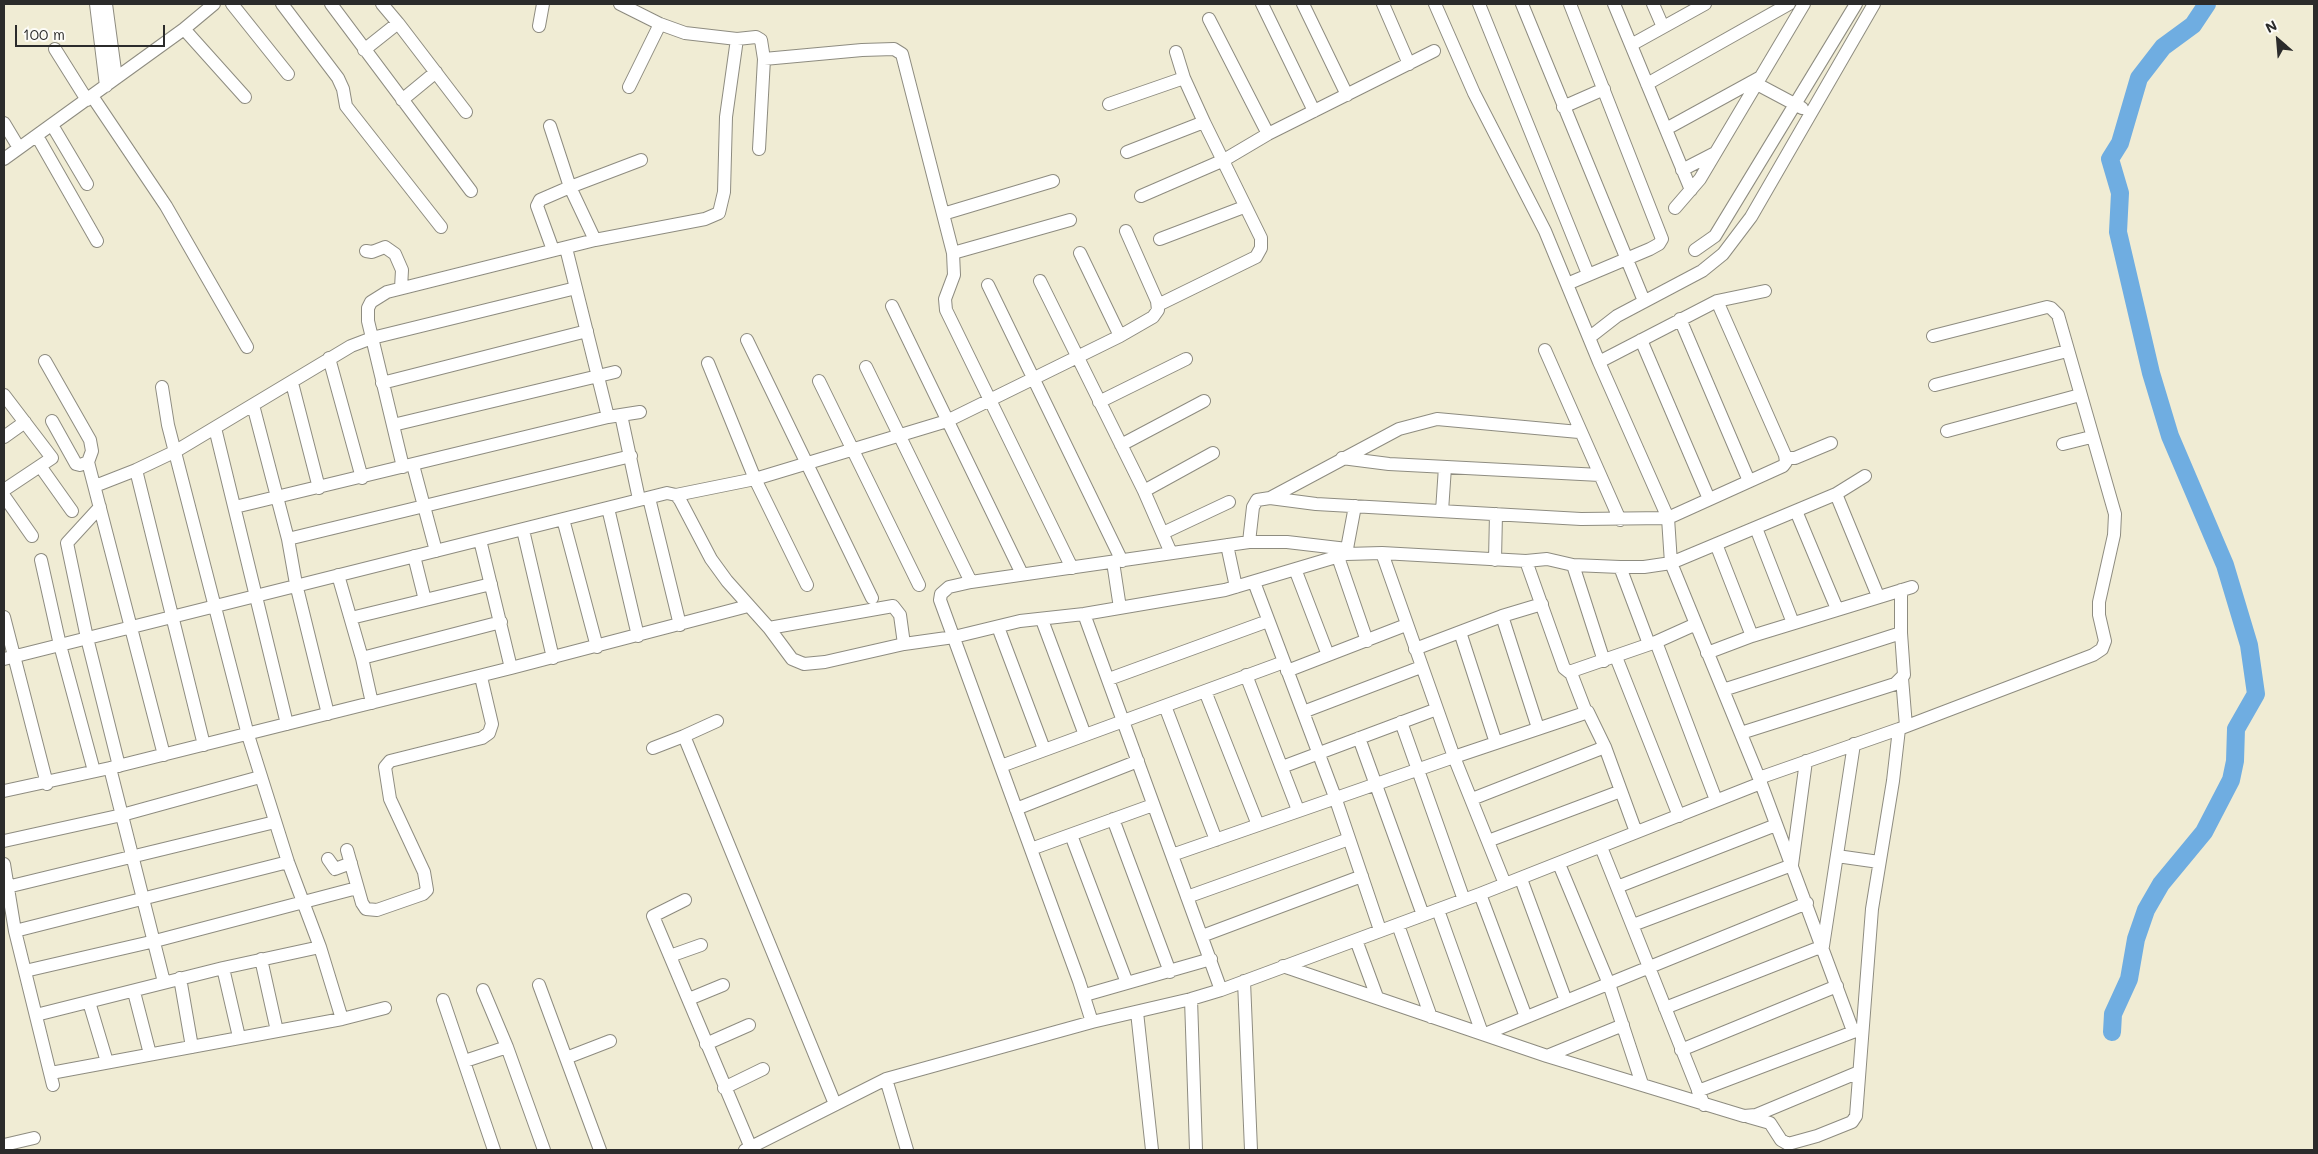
<!DOCTYPE html>
<html>
<head>
<meta charset="utf-8">
<style>
	body { margin:0 }
	#map { position:relative; width:2318px; height:1154px; overflow:hidden; background:#f0ecd4; font-family:Mali,sans-serif }
	canvas { display:block }
	.frame { position:absolute; inset:0; border:5px solid #2b2b2b; pointer-events:none }
	.north { position:absolute; left:2253px; top:15px; width:50px; height:50px; -webkit-text-stroke:4px #fdfcf7; paint-order:stroke; rotate:333deg; font-size:14px; font-weight:700; line-height:20px; text-align:center; color:#2b2b2b }
	.north::after { content:''; display:block; margin:auto; width:18px; height:22px; background:#2b2b2b; clip-path:polygon(50% 0,100% 100%,50% 72%,0 100%) }
	.scale { position:absolute; left:15px; top:25px; width:150px; height:22px; box-sizing:border-box; border:2px solid #2b2b2b; border-top:0; padding-left:6px; font-size:15px; line-height:18px; white-space:nowrap; color:#2b2b2b; -webkit-text-stroke:4px #fdfcf7; paint-order:stroke }
</style>
</head>
<body>
<div id="map">
<canvas width="2318" height="1154"></canvas>
<div class="frame"></div>
<div class="north">N</div>
<div class="scale">100 m</div>
</div>
<script>
const context = document.querySelector('canvas').getContext('2d');
context.lineJoin = 'round';
const shape = rows => new Path2D(rows.map(r => 'M' + r).join(''));
function stroke(path, color, width, dash) { context.strokeStyle = color; context.lineWidth = width; context.lineCap = dash ? 'butt' : 'round'; context.setLineDash(dash || []); context.stroke(path); }
stroke(shape([
	[2112,1032,2113,1014,2129,979,2136,939,2146,910,2161,884,2204,832,2231,780,2235,761,2236,729,2256,694,2249,645,2225,565,2170,436,2151,373,2118,232,2120,193,2110,159,2120,143,2139,78,2163,47,2193,25,2207,4]
]), '#6fade1', 18);
const minor = shape([
	[96,4,106,86],
	[106,4,116,78],
	[232,4,288,74],
	[282,4,338,78,343,89,346,106,441,227],
	[331,4,471,191],
	[382,4,398,23],
	[620,4,660,24,685,33,737,39,756,37,761,40,764,59,759,149],
	[1262,4,1314,111],
	[1303,4,1347,95],
	[1383,4,1409,64],
	[1479,4,1588,274],
	[1522,4,1644,301],
	[1614,4,1691,190],
	[1653,4,1663,27],
	[1209,19,1268,134],
	[539,26,543,4],
	[184,29,245,97],
	[1631,45,1705,4],
	[55,49,87,100],
	[364,50,398,23,466,112],
	[1176,52,1184,78,1204,122],
	[764,59,862,50,894,49,902,54,953,253,954,275,945,299,946,310,1072,568],
	[1755,83,1802,108],
	[1647,84,1789,4],
	[629,87,660,24],
	[92,96,166,206,247,347],
	[402,100,436,72],
	[1109,104,1184,78],
	[1563,107,1604,89],
	[4,123,19,148],
	[52,125,87,184],
	[550,126,570,187,540,200,537,206,553,250],
	[1666,129,1759,78],
	[37,136,97,241],
	[1127,152,1204,122,1261,238,1261,248,1256,257,1158,305],
	[4,159,184,29,214,4],
	[1682,170,1715,153],
	[1141,196,1224,160,1268,134,1434,51],
	[1675,208,1700,179,1804,4],
	[943,214,1053,181],
	[1160,239,1244,207],
	[595,240,705,219,719,213,724,192,726,117,737,39],
	[566,248,608,417],
	[1695,250,1715,236,1856,4],
	[366,251,372,252,385,247,395,254,402,270,401,288],
	[953,253,1070,220],
	[1080,253,1120,336],
	[1040,281,1144,491,1171,553],
	[1567,284,1650,249,1659,244,1662,239,1570,4],
	[988,285,1122,561],
	[892,306,1022,574],
	[1680,319,1749,481],
	[1590,337,1617,316,1702,271,1723,254,1751,217,1874,4],
	[747,340,872,598],
	[1641,340,1709,499],
	[1545,350,1620,520],
	[329,358,362,478],
	[45,361,90,440,92,451,88,462,164,755],
	[1599,362,1717,301,1765,291],
	[708,363,755,479,807,585],
	[866,367,971,582],
	[819,381,919,585],
	[292,383,319,488],
	[382,383,587,331],
	[1935,385,2067,351],
	[162,387,168,425,248,735,288,862,320,947,342,1019],
	[4,395,52,458,4,490],
	[1099,402,1186,359],
	[253,405,288,539,296,584,328,714],
	[621,415,639,499],
	[52,421,76,464,80,465,88,462],
	[393,425,615,372],
	[215,428,287,724],
	[1947,431,2080,395],
	[4,437,25,422],
	[2063,444,2091,437],
	[1121,445,1204,401],
	[1342,458,1389,464,1600,475],
	[1786,458,1795,458,1831,443],
	[413,465,436,551],
	[40,466,72,511],
	[403,467,368,321,368,308,371,302,387,292,595,240,570,187,641,160],
	[136,470,204,745],
	[95,486,136,470,176,451,351,346,372,338,576,288],
	[1144,491,1213,453],
	[1836,494,1878,596],
	[676,495,755,479,947,421,1120,336,1153,317,1158,310,1157,301,1126,231],
	[4,496,32,536],
	[649,498,680,625],
	[1270,498,1316,504,1581,519,1668,518,1783,466,1786,462,1785,455,1717,301],
	[100,507,67,543,87,638,119,766],
	[235,507,608,417,640,412],
	[608,508,638,636],
	[1442,511,1445,467],
	[1796,511,1837,609],
	[563,519,597,647],
	[1756,528,1793,623],
	[523,530,553,658],
	[1163,533,1229,502],
	[288,539,631,456],
	[1249,542,1253,507,1257,500,1270,498,1399,429,1437,419,1579,432],
	[1716,544,1752,636],
	[1227,545,1236,587],
	[1382,553,1454,757,1588,712,1605,747,1636,832],
	[1346,554,1355,506],
	[414,556,425,600],
	[1338,557,1367,641],
	[41,560,60,645,94,771],
	[1495,560,1496,514],
	[1526,561,1564,668,1569,672,1656,642,1696,624],
	[1113,562,1120,608],
	[1573,565,1604,661],
	[1620,567,1649,644],
	[1295,569,1328,655],
	[338,575,362,658,372,703],
	[1254,582,1335,797,1380,930],
	[1901,590,1901,633],
	[1084,614,1221,990],
	[1502,616,1538,728],
	[4,617,47,784],
	[351,618,491,584],
	[1042,620,1085,735],
	[998,627,1044,749],
	[769,628,893,606,900,615,904,644],
	[1460,632,1496,743],
	[1656,642,1716,800],
	[1415,649,1502,616,1542,604],
	[1707,653,1752,636,1912,587],
	[1616,657,1679,816],
	[362,658,501,622],
	[4,659,667,493,676,495,680,500,711,559,727,581,769,628,792,659,804,664,825,662,904,644,954,637,1020,621,1084,614,1225,590,1346,554,1382,553,1526,561,1547,559,1573,565,1620,567,1644,567,1671,563,1668,518,1599,362,1545,231,1474,93,1435,4],
	[511,668,748,606],
	[1287,671,1406,625],
	[1571,673,1586,712],
	[1246,675,1298,810],
	[1902,678,1906,726],
	[1109,679,1268,621],
	[1723,690,1901,633,1904,675,1895,684,1741,733],
	[1205,691,1258,825],
	[1165,706,1216,840],
	[1303,712,1421,667],
	[717,721,684,736,835,1104],
	[1401,722,1464,900],
	[1359,738,1423,915],
	[653,748,684,736],
	[1001,766,1284,662],
	[1282,767,1437,709],
	[110,768,164,982],
	[1759,778,1671,563,1836,494,1865,476],
	[4,791,110,768,511,668,480,540],
	[1472,799,1605,747],
	[1016,809,1138,761],
	[1113,819,1170,972],
	[1071,835,1127,983],
	[4,841,122,815,260,777],
	[1488,841,1621,791],
	[1601,847,1704,1105],
	[1031,849,1153,805],
	[347,850,362,903,366,909,377,910,423,894,427,890,424,872,390,799,385,767,390,761,482,738,489,733,492,724,481,677],
	[1172,855,1454,757,1505,884],
	[1837,856,1879,862],
	[328,859,335,869,351,863],
	[4,864,15,931,53,1085],
	[1559,864,1609,984,1642,1084],
	[1521,879,1566,1001],
	[7,887,275,822],
	[1617,887,1776,825],
	[1480,894,1526,1017],
	[1187,897,1349,839],
	[685,900,653,916,751,1148],
	[1438,910,1482,1033],
	[1398,925,1431,1017],
	[1633,925,1792,865,1806,761],
	[15,931,288,862],
	[1202,936,1362,876],
	[1356,940,1377,997],
	[670,956,701,945],
	[261,959,277,1031],
	[1283,966,1547,1056,1744,1116,1756,1115,1859,1072],
	[223,968,239,1037],
	[25,971,155,941,357,888],
	[180,978,192,1047],
	[1244,981,1251,1150],
	[539,985,600,1150],
	[483,990,507,1047,544,1150],
	[134,992,150,1054],
	[1085,995,1211,959],
	[689,999,723,985],
	[1191,999,1196,1150],
	[443,1000,494,1150],
	[89,1002,107,1062],
	[1665,1008,1823,946,1854,744],
	[1137,1012,1152,1150],
	[36,1015,223,968,320,947],
	[1092,1022,1079,981,940,600,941,594,949,587,971,582,1249,542,1287,542,1347,549],
	[1853,1031,1759,778,1899,729,2093,655,2102,649,2105,641,2099,615,2099,602,2114,535,2115,514,2058,315,2051,308,2047,307,1933,336],
	[1485,1034,1807,903],
	[706,1044,749,1025],
	[1681,1050,1837,986],
	[1547,1056,1623,1025],
	[566,1058,610,1041],
	[465,1061,507,1047],
	[51,1073,342,1019,385,1008],
	[886,1079,907,1150],
	[724,1088,763,1069],
	[1698,1091,1861,1029],
	[1749,1117,1770,1123,1781,1140,1788,1144,1817,1136,1852,1122,1856,1116,1872,909,1893,781,1899,729],
	[4,1145,34,1138],
	[745,1150,886,1079,1092,1022,1191,999,1221,990,1480,894,1761,783]
]);
stroke(minor, '#8e8c80', 14);
stroke(minor, '#fff', 12);
</script>
</body>
</html>
